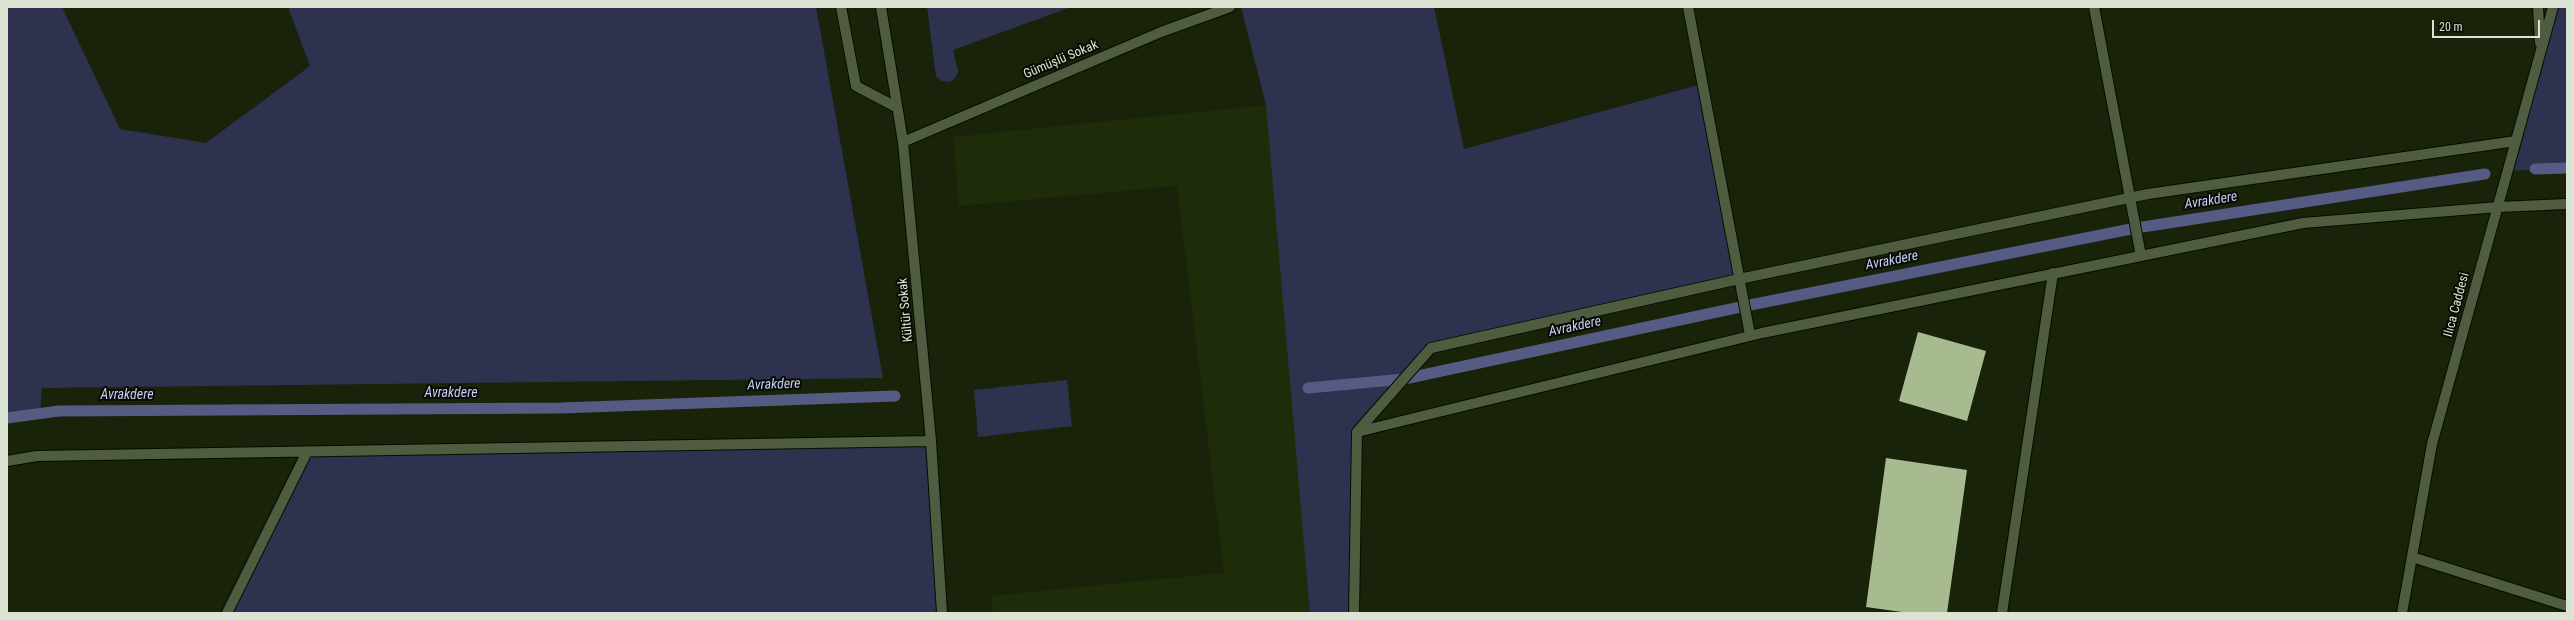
<!DOCTYPE html>
<html>
<head>
<meta charset="utf-8">
<style>
	body { margin:0 }
	#map { position:relative; width:2574px; height:620px; overflow:hidden; background:#192309; font-family:"Roboto Condensed",sans-serif }
	canvas { display:block }
	.frame { position:absolute; inset:0; border:8px solid #dbe3d3; pointer-events:none }
	.scale { position:absolute; left:2432px; top:20px; width:108px; height:18px; box-sizing:border-box; border:2px solid #dbe3d3; border-top:0; padding-left:5px; font-size:12px; line-height:14px; white-space:nowrap; color:#dbe3d3; -webkit-text-stroke:3px #070b03; paint-order:stroke }
</style>
</head>
<body>
<div id="map">
<canvas width="2574" height="620"></canvas>
<div class="frame"></div>
<div class="scale">20 m</div>
</div>
<script>
const context = document.querySelector('canvas').getContext('2d');
context.lineJoin = 'round';
function fillPath(path, color) { context.fillStyle = color; context.fill(path, 'evenodd'); }
const shape = rows => new Path2D(rows.map(r => 'M' + r).join(''));
function stroke(path, color, width, dash) { context.strokeStyle = color; context.lineWidth = width; context.lineCap = dash ? 'butt' : 'round'; context.setLineDash(dash || []); context.stroke(path); }
function label(font, color, halo, rows, align = 'center') {
  context.font = font + ' "Roboto Condensed",sans-serif'; context.lineWidth = 4; context.setLineDash([]); context.textBaseline = 'middle'; context.strokeStyle = halo; context.fillStyle = color; for (const [text, x, y, turn = 0] of rows) {
    context.save(); context.translate(x, y); context.rotate((+turn || 0) * Math.PI / 180); context.textAlign = isNaN(turn) ? turn : align; if (halo) context.strokeText(text, 0, 0); context.fillText(text, 0, 0); context.restore();
  }
}
fillPath(shape([
	[1266,105,1341,613,993,613,991,596,1224,573,1177,186,959,206,953,137]
]), '#1f2c09');
fillPath(shape([
	[7,7,62,7,120,129,206,143,310,66,288,7,816,7,883,378,42,388,40,413,7,418],
	[927,7,1071,7,953,50,958,71,955,78,950,82,942,81,936,76],
	[1241,7,1434,7,1464,149,1702,84,1739,279,1431,348,1357,432,1354,613,1310,613,1266,105],
	[2554,7,2567,7,2567,168,2508,171],
	[1067,380,1072,426,978,437,974,390],
	[931,441,942,613,227,613,307,452]
]), '#2e324e');
stroke(shape([
	[2535,169,2567,168],
	[1308,388,1404,379,1745,306,2136,228,2485,174],
	[7,418,59,411,561,408,895,396]
]), '#555b82', 11);
fillPath(shape([
	[1918,332,1986,351,1967,421,1899,401],
	[1886,458,1967,470,1947,613,1909,613,1866,607]
]), '#a8ba90');
const street = shape([
	[841,7,856,86,896,107],
	[881,7,903,142,931,441,942,613],
	[1688,7,1750,335],
	[2094,7,2141,256],
	[2538,7,2540,43],
	[903,142,1161,32,1230,7],
	[1357,432,1431,348,1739,279,2148,194,2516,141],
	[7,461,37,456,931,441],
	[2412,557,2567,606],
	[227,613,307,452],
	[1354,613,1357,432,1762,333,2303,223,2498,207,2567,204],
	[2002,613,2053,273],
	[2402,613,2432,444,2553,7]
]);
stroke(street, '#050c00', 12);
stroke(street, '#4f5c3f', 10);
label('13px', '#dbe3d3', '#070b03', [
	["Gümüşlü Sokak",1061,60,-23],
	["Ilıca Caddesi",2457,305,-75],
	["Kültür Sokak",906,310,-95]
]);
label('italic 14px', '#c7cef6', '#070b03', [
	["Avrakdere",2211,201,-9],
	["Avrakdere",1892,261,-11],
	["Avrakdere",1575,327,-12],
	["Avrakdere",774,385,-2],
	["Avrakdere",451,393],
	["Avrakdere",127,395]
]);
</script>
</body>
</html>
